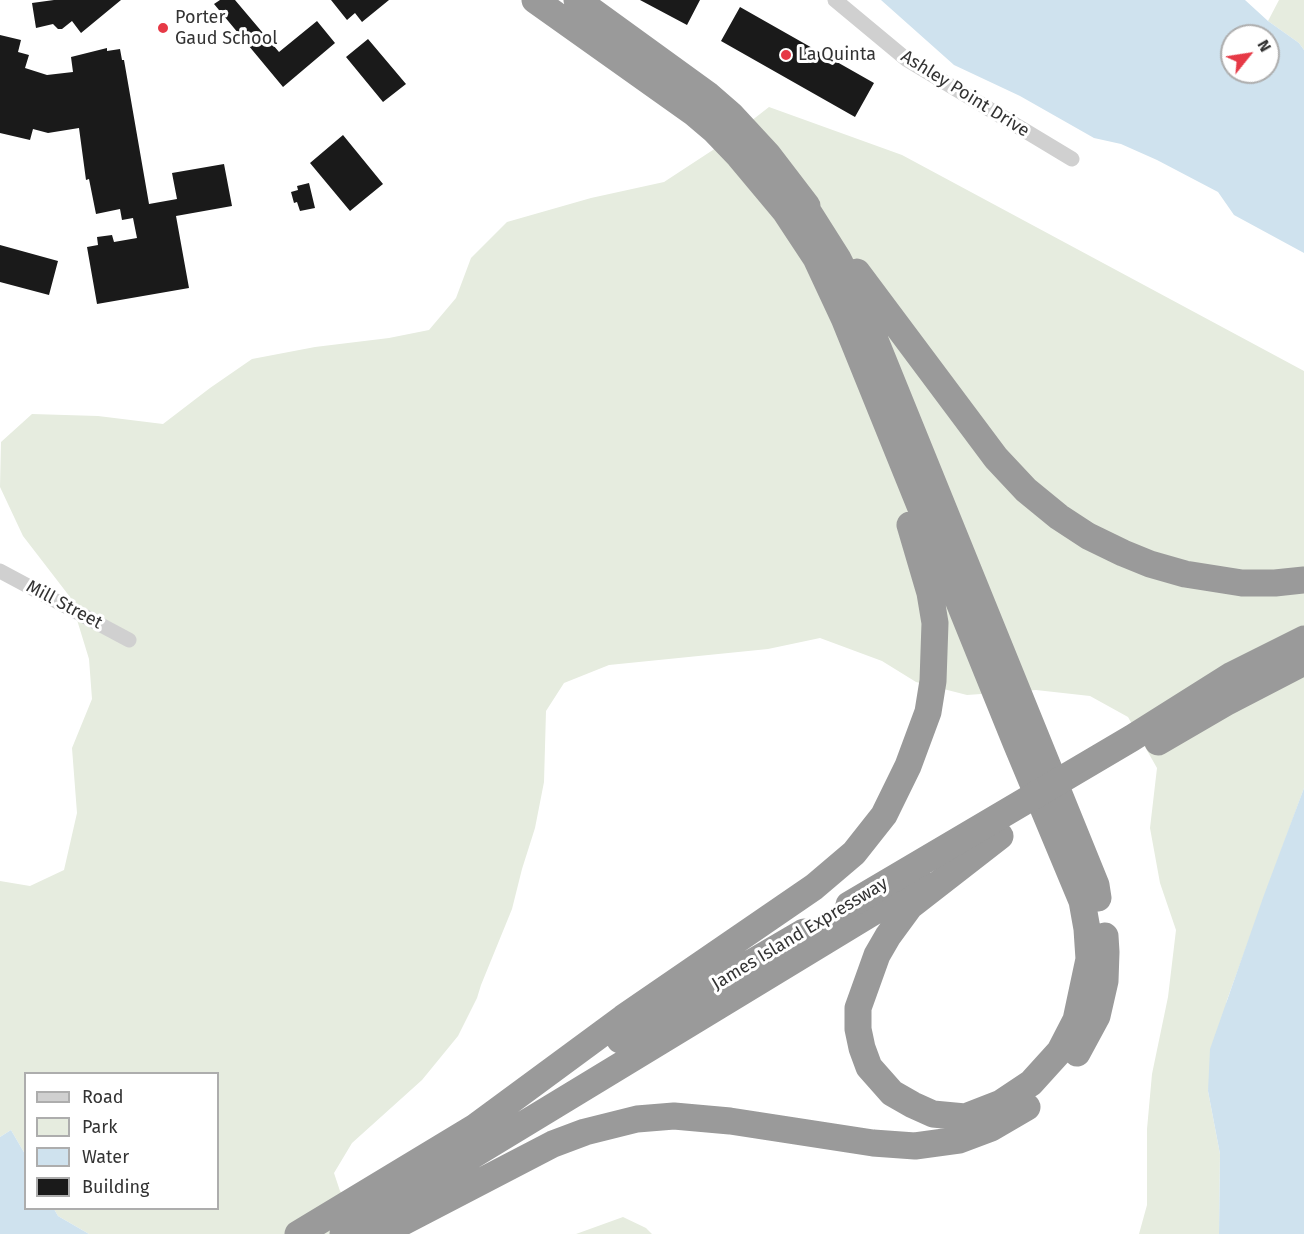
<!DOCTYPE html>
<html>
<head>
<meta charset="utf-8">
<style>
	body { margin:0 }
	#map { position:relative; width:1304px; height:1234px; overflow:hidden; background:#fff; font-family:"Fira Sans",sans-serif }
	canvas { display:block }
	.legend { position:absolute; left:24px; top:1072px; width:195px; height:138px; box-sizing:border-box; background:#fff; border:2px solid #adadad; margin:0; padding:8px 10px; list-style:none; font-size:18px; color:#333 }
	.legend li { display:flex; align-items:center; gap:12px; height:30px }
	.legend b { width:30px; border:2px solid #adadad }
	.north { position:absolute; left:1220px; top:24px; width:60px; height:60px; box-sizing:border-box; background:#fff; border:2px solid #adadad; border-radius:50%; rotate:60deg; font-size:16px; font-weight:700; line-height:24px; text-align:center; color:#333 }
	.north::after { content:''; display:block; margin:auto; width:21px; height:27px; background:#e63946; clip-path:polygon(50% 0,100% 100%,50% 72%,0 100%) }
</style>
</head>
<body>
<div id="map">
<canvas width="1304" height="1234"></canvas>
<ul class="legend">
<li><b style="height:8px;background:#d0d0d0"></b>Road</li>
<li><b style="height:16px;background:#e6ecdf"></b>Park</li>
<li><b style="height:16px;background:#cfe2ee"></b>Water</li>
<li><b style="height:16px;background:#1a1a1a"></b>Building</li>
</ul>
<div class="north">N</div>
</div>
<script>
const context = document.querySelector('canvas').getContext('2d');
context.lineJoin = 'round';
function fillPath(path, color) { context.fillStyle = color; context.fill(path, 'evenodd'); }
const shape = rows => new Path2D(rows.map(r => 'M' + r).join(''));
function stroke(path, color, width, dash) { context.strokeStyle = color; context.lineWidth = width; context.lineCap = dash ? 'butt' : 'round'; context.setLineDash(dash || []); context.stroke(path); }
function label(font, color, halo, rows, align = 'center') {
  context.font = font + ' "Fira Sans",sans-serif'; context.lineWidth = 6; context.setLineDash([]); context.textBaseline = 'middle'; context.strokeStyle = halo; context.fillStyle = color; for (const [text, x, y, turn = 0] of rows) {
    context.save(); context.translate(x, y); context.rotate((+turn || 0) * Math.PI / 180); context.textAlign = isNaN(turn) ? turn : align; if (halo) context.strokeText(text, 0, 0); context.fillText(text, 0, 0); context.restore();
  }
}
fillPath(shape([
	[1279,0,1304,0,1304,50,1299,43,1268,21],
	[769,107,902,155,1304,371,1304,788,1227,1000,1208,1091,1220,1154,1219,1234,1139,1234,1147,1205,1147,1129,1152,1074,1168,997,1176,930,1160,883,1150,828,1157,768,1128,717,1090,696,1036,690,967,695,916,682,882,661,820,638,768,649,609,665,564,683,546,711,544,782,535,828,522,869,512,909,481,985,477,998,458,1036,422,1080,352,1143,334,1173,340,1191,364,1218,387,1234,89,1234,58,1216,54,1209,218,1208,218,1074,26,1074,25,1154,11,1130,0,1137,0,881,30,886,64,870,77,813,72,748,92,699,89,659,70,597,23,536,0,487,1,442,32,414,98,416,163,424,210,388,252,359,315,347,389,338,429,330,456,298,471,258,507,222,591,198,664,182,719,146],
	[623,1217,646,1228,652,1234,576,1234]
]), '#e6ecdf');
fillPath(shape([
	[881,0,1245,0,1268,21,1299,43,1304,50,1304,253,1234,215,1218,192,1157,160,1121,144,1094,138,1020,96,954,65],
	[1232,36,1268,36,1268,72,1232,72],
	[1304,788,1304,1234,1219,1234,1220,1154,1208,1091,1210,1049,1264,895],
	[11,1130,25,1154,26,1208,54,1209,58,1216,89,1234,0,1234,0,1137]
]), '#cfe2ee');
fillPath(shape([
	[54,0,121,0,81,33,72,21,62,29,58,29,53,24,36,28,32,3],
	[220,0,235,0,279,52,317,21,335,43,283,87,214,4],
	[331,0,389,0,362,22,355,13,347,20],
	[640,0,700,0,687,25],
	[740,7,874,83,855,117,721,41],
	[0,35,21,40,18,52,29,55,25,68,47,75,73,72,71,57,107,48,107,51,120,49,122,60,124,60,149,204,177,199,172,173,224,164,232,206,176,216,189,288,97,304,87,247,98,245,97,237,112,235,114,242,137,238,133,218,122,220,120,209,96,214,89,179,86,180,79,128,48,133,33,129,30,140,0,133],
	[368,39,406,84,383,102,346,57],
	[343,135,383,184,350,211,310,163],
	[309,183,315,208,300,211,297,202,294,203,291,192,298,190,297,186],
	[0,245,58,261,49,295,0,282]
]), '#1a1a1a');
stroke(shape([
	[835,0,906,59,1072,159],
	[0,571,129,640]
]), '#d0d0d0', 15);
stroke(shape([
	[535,0,694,113,714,130,739,156,785,211,816,258,844,318,1016,743,1082,901,1087,929,1089,959,1076,1020,1060,1051,1031,1083,1001,1103,965,1117,933,1114,913,1105,892,1093,869,1067,862,1048,858,1029,858,1008,877,955,888,936,910,906,1000,836],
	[577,0,708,95,731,115,768,155,807,206],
	[795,191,838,259,860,303,1096,885,1098,898],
	[857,272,996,458,1026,490,1059,517,1088,536,1123,553,1150,564,1185,574,1242,583,1275,583,1304,580],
	[620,1040,804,932],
	[1077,1053,1097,1016,1105,981,1106,952,1105,936],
	[475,1127,623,1018,814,887,854,853,884,815,908,766,928,712,933,681,935,623,930,593,910,525],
	[298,1234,490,1118],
	[343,1234,921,883],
	[380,1234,553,1144,585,1132,637,1119,674,1116,730,1121,873,1143,915,1146,959,1140,991,1128,1027,1107]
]), '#9a9a9a', 27);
stroke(shape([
	[1158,742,1225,703,1304,662],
	[849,905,1132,738,1232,675,1304,639]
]), '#9a9a9a', 27);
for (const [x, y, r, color] of [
	[163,28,6,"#e63946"],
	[786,55,6,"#e63946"]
]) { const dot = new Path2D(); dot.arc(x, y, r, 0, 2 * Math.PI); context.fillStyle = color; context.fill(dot); stroke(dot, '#fff', 2); }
label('18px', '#333', '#fff', [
	["Porter",175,18],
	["Gaud School",175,39],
	["La Quinta",798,55]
], 'left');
label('18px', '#333', '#fff', [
	["Ashley Point Drive",965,94,32],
	["Mill Street",64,605,28],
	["James Island Expressway",800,934,-31]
]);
</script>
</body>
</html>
